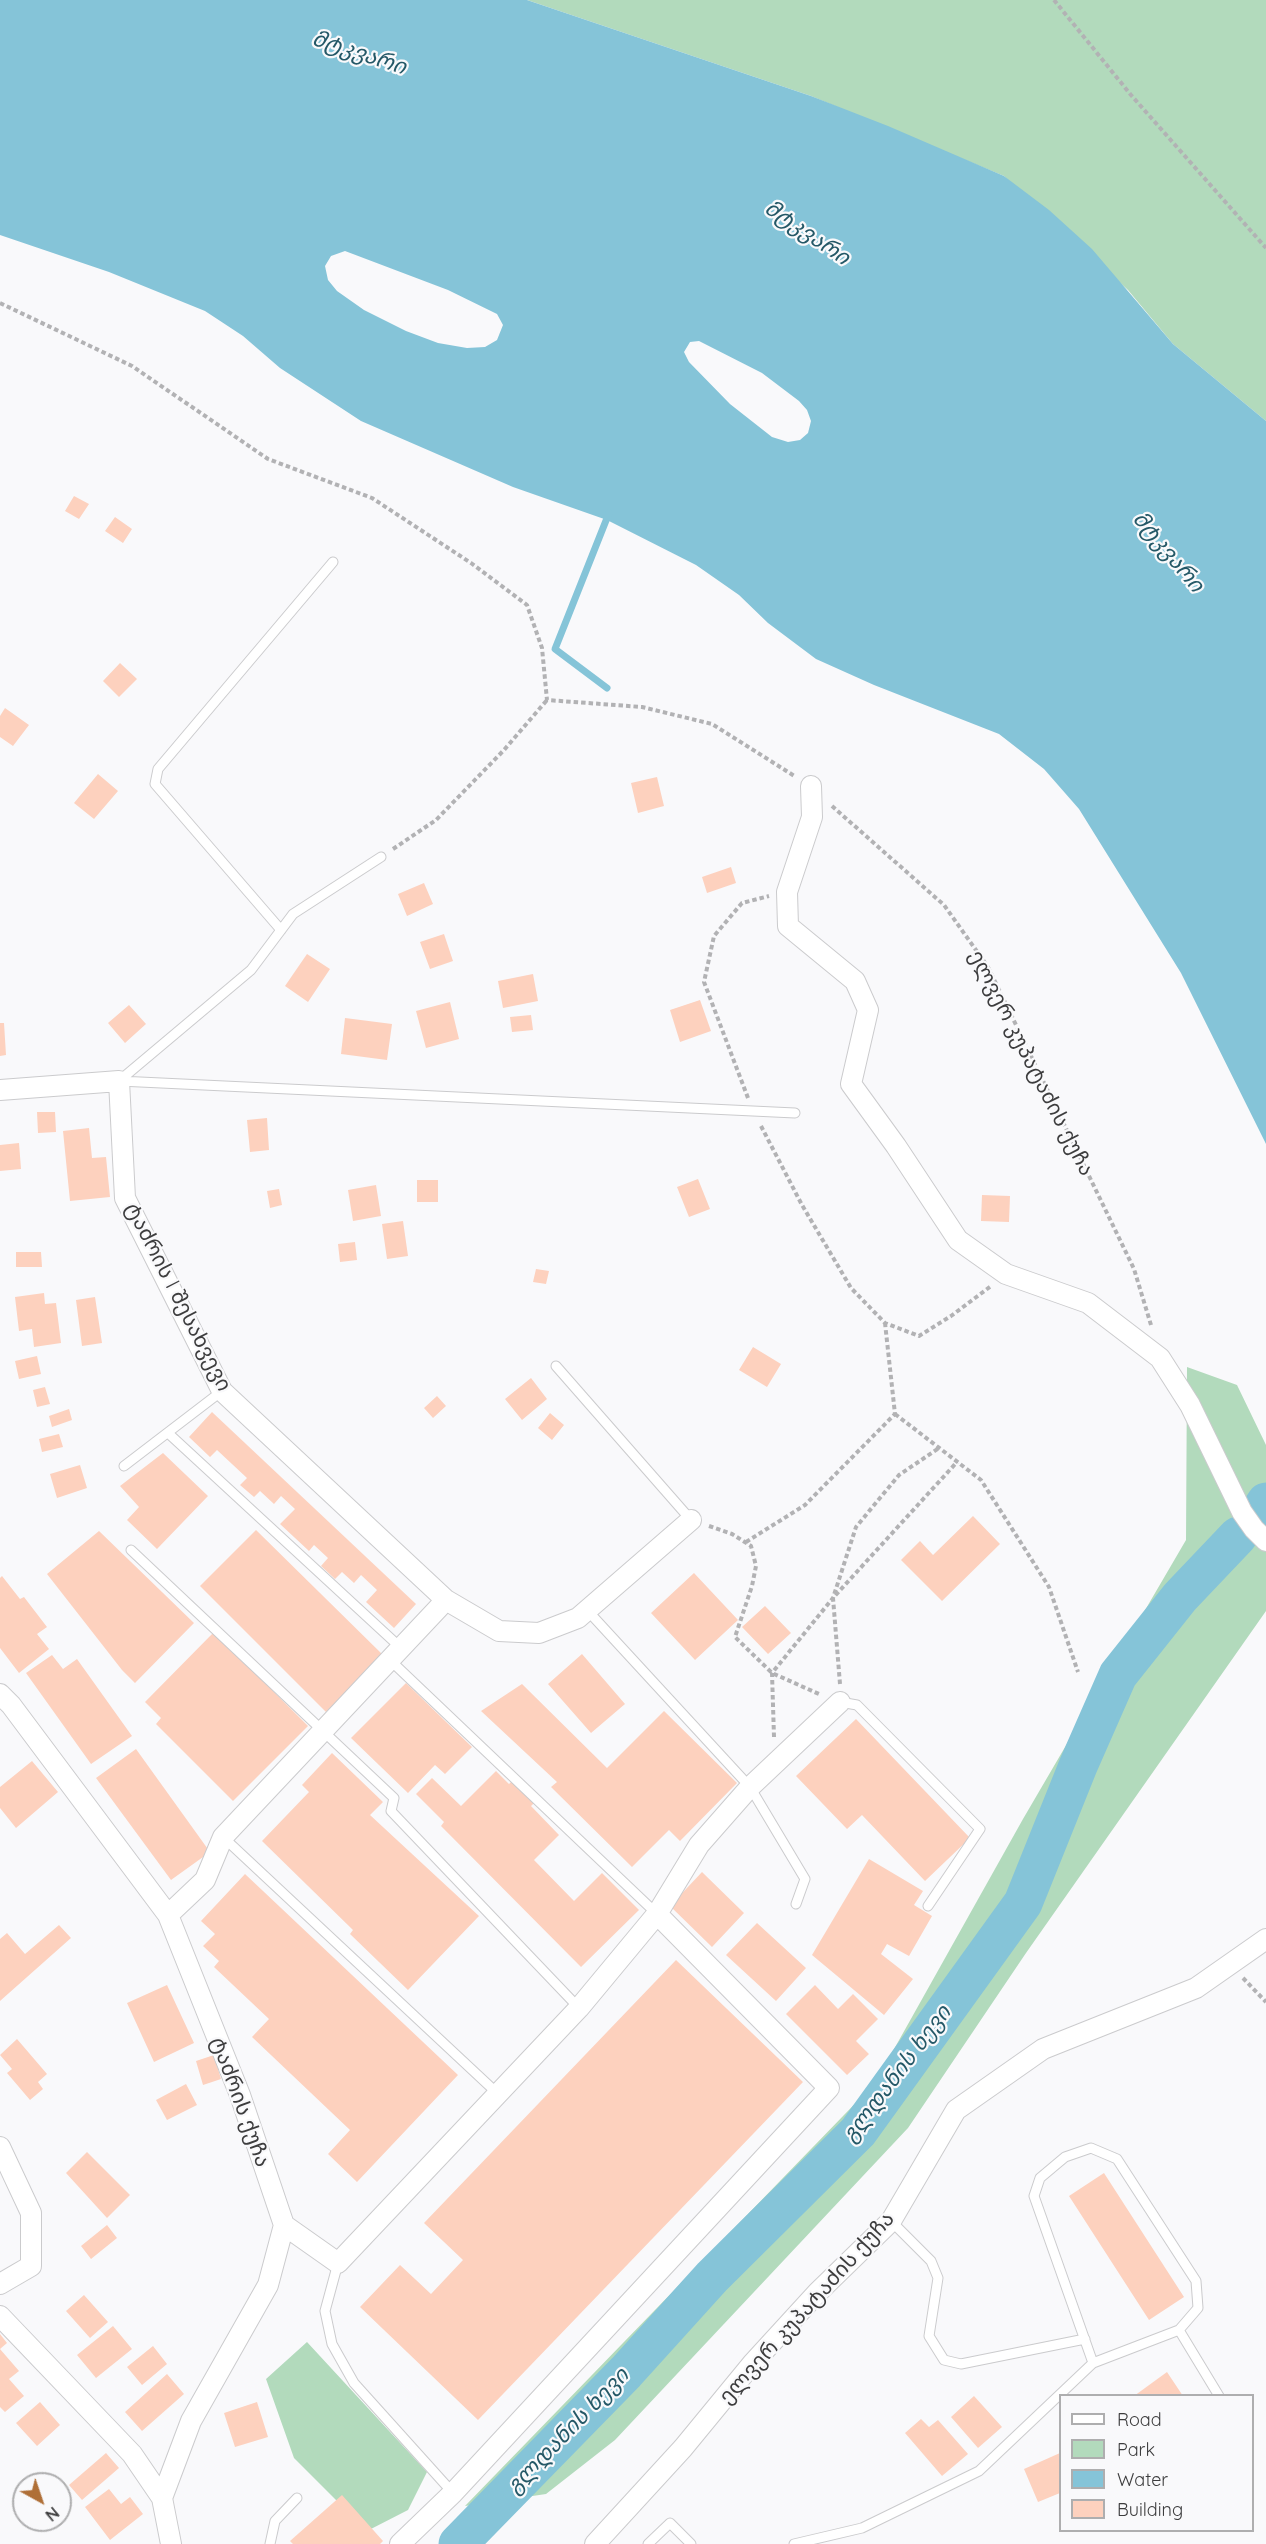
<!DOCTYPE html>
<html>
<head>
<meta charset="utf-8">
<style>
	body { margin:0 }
	#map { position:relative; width:1266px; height:2544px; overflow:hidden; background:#f9f9fb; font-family:Quicksand,sans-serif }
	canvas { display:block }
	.legend { position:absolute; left:1059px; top:2394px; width:195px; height:138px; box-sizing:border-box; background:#f9f9fb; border:2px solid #aeaeaf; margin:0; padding:8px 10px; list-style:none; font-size:18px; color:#3d3d3e }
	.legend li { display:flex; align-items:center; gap:12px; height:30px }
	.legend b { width:30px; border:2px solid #aeaeaf }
	.north { position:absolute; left:12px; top:2472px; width:60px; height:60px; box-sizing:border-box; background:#f9f9fb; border:2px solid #aeaeaf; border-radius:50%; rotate:140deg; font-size:16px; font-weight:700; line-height:24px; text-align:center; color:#3d3d3e }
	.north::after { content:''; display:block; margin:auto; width:21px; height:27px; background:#af6f37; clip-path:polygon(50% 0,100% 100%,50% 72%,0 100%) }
</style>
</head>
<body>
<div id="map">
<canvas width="1266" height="2544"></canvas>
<ul class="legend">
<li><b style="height:8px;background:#fff"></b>Road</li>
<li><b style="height:16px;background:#b2dabc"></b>Park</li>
<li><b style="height:16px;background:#85c4d8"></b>Water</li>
<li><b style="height:16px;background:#fdd1be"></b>Building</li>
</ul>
<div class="north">N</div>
</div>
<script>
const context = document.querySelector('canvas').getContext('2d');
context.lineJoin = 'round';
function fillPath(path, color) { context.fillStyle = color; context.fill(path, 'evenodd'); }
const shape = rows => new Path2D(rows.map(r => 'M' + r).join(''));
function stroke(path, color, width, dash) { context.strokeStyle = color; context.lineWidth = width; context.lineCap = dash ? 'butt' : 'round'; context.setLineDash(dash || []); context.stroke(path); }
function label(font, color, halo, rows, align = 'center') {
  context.font = font + ' Quicksand,"Noto Sans Georgian",sans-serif'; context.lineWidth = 4.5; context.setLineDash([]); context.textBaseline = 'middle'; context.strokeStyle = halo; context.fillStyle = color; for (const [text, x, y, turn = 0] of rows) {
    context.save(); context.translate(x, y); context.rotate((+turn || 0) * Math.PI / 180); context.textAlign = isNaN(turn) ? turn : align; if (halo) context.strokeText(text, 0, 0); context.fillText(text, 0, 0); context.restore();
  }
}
fillPath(shape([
	[527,0,1266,0,1266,421,1173,344,1128,290,1004,176,811,96],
	[1187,1367,1237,1385,1266,1445,1266,1611,1026,1953,908,2128,615,2440,546,2494,465,2506,875,2083,1023,1819,1186,1540],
	[307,2342,427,2472,408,2510,367,2531,294,2458,266,2379]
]), '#b2dabc');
fillPath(shape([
	[0,0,527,0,811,96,888,126,1004,176,1049,210,1092,249,1173,344,1266,421,1266,1144,1181,973,1079,809,1044,769,999,734,874,685,816,659,768,623,739,595,696,565,607,520,513,487,361,421,280,368,243,336,205,311,109,272,0,235],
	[345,251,448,290,497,314,503,325,497,340,485,347,467,348,438,343,406,331,364,310,337,291,328,280,325,266,331,256],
	[699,341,762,373,799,401,807,410,811,421,808,433,800,440,788,442,772,437,730,404,689,362,684,352,690,342]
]), '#85c4d8');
stroke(shape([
	[607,688,555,649,609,513]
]), '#85c4d8', 7);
stroke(shape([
	[1258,1514,1266,1502],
	[458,2544,626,2372,712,2277,858,2132,1023,1903,1078,1766,1118,1675,1180,1597,1238,1536]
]), '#85c4d8', 39);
fillPath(shape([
	[74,496,89,504,79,519,65,511],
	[115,517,132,529,123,543,105,531],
	[120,663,137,679,119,697,103,681],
	[5,708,29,725,13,746,0,737,0,716],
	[98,774,118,791,94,819,74,803],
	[657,777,664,806,638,813,631,783],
	[731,867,736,883,707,893,702,877],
	[424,883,433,904,407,916,398,894],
	[444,934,453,961,430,969,420,942],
	[307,954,330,969,308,1002,285,986],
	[533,974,538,1001,503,1008,498,981],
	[700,1000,711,1031,680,1042,670,1010],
	[450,1002,459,1039,426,1048,416,1011],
	[129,1005,146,1024,125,1043,108,1023],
	[531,1015,533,1030,512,1032,510,1017],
	[345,1018,392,1024,387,1060,341,1054],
	[0,1023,4,1023,6,1055,0,1056],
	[37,1112,55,1112,56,1132,38,1133],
	[267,1118,269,1150,250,1152,247,1120],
	[89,1128,92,1158,106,1157,110,1197,70,1201,63,1131],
	[19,1143,21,1169,0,1171,0,1145],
	[698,1179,710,1209,689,1217,677,1187],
	[417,1180,438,1180,438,1202,417,1202],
	[376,1185,381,1216,353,1221,348,1190],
	[279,1189,282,1205,270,1208,267,1191],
	[982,1195,1010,1196,1009,1222,981,1221],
	[403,1221,408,1256,387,1259,382,1224],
	[355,1242,357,1260,340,1262,338,1244],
	[16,1252,41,1252,42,1267,16,1267],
	[536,1269,549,1271,546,1284,533,1282],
	[44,1293,45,1304,56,1303,61,1343,34,1347,32,1329,19,1331,15,1297],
	[95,1297,102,1343,82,1346,76,1300],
	[753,1347,781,1364,767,1387,739,1370],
	[37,1356,41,1374,19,1379,15,1361],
	[531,1378,547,1399,522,1420,505,1399],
	[45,1387,50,1404,37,1407,33,1390],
	[437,1396,446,1406,433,1418,424,1408],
	[69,1409,72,1420,52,1427,49,1416],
	[212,1412,416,1604,394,1628,366,1602,377,1590,361,1575,354,1583,342,1572,335,1579,321,1566,328,1558,314,1545,309,1551,280,1524,295,1509,281,1496,274,1504,260,1491,254,1497,240,1485,247,1478,217,1450,210,1457,189,1437],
	[550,1413,564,1425,552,1440,538,1428],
	[59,1434,63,1447,42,1452,39,1439],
	[163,1453,208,1496,157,1549,127,1520,139,1507,120,1486],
	[80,1465,87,1488,57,1498,50,1474],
	[973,1516,1000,1544,942,1601,901,1560,920,1541,933,1555],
	[256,1530,383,1655,326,1712,200,1586],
	[99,1531,194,1623,135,1683,122,1670,47,1574],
	[694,1573,738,1620,695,1660,651,1613],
	[2,1576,20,1599,24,1597,47,1627,37,1634,49,1649,19,1673,0,1648,0,1578],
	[765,1606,791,1633,768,1654,742,1627],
	[214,1632,308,1726,233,1801,156,1724,161,1718,145,1702],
	[582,1654,625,1704,591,1733,548,1684],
	[52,1655,63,1669,77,1659,132,1736,91,1764,26,1673],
	[406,1683,472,1747,445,1774,435,1765,408,1793,351,1738],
	[522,1684,607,1768,664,1711,737,1783,680,1841,669,1830,632,1867,551,1787,557,1782,481,1711],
	[856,1719,970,1838,925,1881,862,1815,847,1829,796,1776],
	[136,1749,210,1852,171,1880,96,1778],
	[332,1753,383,1802,370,1815,479,1916,408,1990,350,1934,353,1930,262,1841,309,1792,302,1785],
	[32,1761,58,1792,16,1828,0,1808,0,1787],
	[496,1771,509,1784,512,1781,534,1803,531,1806,559,1835,534,1860,574,1901,602,1873,639,1910,581,1967,441,1826,444,1822,416,1794,432,1778,461,1806],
	[869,1859,923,1891,914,1905,932,1916,909,1956,887,1944,881,1954,913,1979,884,2015,812,1955],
	[702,1872,744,1913,712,1947,670,1906],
	[245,1874,458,2075,357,2182,328,2154,350,2130,252,2037,269,2019,214,1967,219,1961,203,1946,215,1934,201,1921],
	[757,1923,806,1968,776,2001,726,1955],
	[59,1925,71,1938,0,2001,0,1939,7,1933,25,1954],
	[676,1960,803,2082,478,2420,360,2307,400,2265,431,2294,463,2260,424,2223],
	[167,1985,194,2043,154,2062,127,2003],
	[815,1985,838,2009,853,1994,878,2019,856,2041,869,2054,847,2075,786,2014],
	[17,2039,47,2074,38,2082,43,2089,30,2100,7,2073,12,2069,0,2055],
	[214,2055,221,2079,203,2085,196,2061],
	[186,2084,197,2105,167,2120,156,2100],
	[87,2152,130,2195,107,2218,66,2173],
	[1104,2173,1184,2297,1149,2320,1069,2196],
	[107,2225,117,2238,91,2259,81,2246],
	[84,2295,108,2322,90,2338,66,2311],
	[113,2326,132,2349,96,2378,77,2355],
	[0,2334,7,2343,0,2349,19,2371,9,2379,24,2396,5,2412,0,2407],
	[153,2346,167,2364,142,2385,127,2367],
	[1167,2372,1183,2396,1134,2396],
	[167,2374,184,2394,142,2431,125,2412],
	[974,2396,1002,2427,978,2448,951,2417],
	[40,2402,60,2425,37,2446,16,2423],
	[257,2402,268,2437,235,2447,224,2413],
	[921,2419,929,2427,938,2420,968,2454,942,2476,905,2433],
	[106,2453,119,2468,82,2500,69,2485],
	[1060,2453,1060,2493,1038,2502,1024,2469],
	[109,2489,121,2504,130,2497,143,2514,110,2540,85,2507],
	[342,2495,383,2541,380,2544,293,2544,290,2541]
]), '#fdd1be');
const lane = shape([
	[281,930,155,784,158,769,333,562],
	[119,1081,795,1113],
	[119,1081,251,970,293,914,381,857],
	[556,1366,691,1520],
	[168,1433,401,1648],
	[124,1466,222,1391],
	[131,1550,394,1798,391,1811,579,2008],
	[587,1610,750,1787,805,1879,796,1904],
	[390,1660,657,1914],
	[840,1702,857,1705,980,1829,928,1906],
	[223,1837,498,2094],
	[891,2221,931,2261,938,2278,929,2336,944,2360,961,2364,1085,2339],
	[338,2263,325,2311,332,2344,354,2383,453,2493],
	[1179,2330,1219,2396],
	[270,2544,275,2521,297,2498],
	[648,2544,670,2523,691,2544],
	[794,2544,862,2528,979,2471,1093,2363,1179,2330,1198,2308,1196,2281,1117,2159,1091,2148,1065,2157,1040,2178,1034,2196,1093,2363]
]);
const street = shape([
	[811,786,812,817,787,892,788,926,855,981,868,1010,851,1084,896,1146,958,1240,1006,1274,1088,1303,1160,1358,1190,1405,1242,1512,1254,1529,1266,1541],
	[0,1090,119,1081,125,1198,222,1391,446,1600,499,1631,539,1633,578,1618,691,1520],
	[0,1694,11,1705,168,1915,240,2095,284,2225,268,2285,191,2421,162,2498,171,2544],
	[168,1915,205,1880,223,1837,446,1600],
	[0,2147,31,2213,31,2266,0,2284],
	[284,2225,338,2263,579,2008,657,1914,699,1845,750,1787,840,1702],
	[0,2316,132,2454,162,2498],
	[400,2544,453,2493,829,2088,657,1914],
	[595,2544,683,2448,752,2364,817,2293,891,2221,956,2110,1043,2049,1196,1988,1266,1939]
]);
stroke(lane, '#cbcbcd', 11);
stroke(street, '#cbcbcd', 22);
stroke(shape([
	[1054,0,1131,95,1266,248],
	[0,303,132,366,268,459,372,498,471,563,527,605,542,648,547,700,642,707,712,724,796,777],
	[832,806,944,905,988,967,1134,1269,1151,1325],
	[393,849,436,820,504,750,547,700],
	[748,1098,704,982,714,936,742,903,769,896],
	[761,1126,802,1205,851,1288,885,1323,919,1336,951,1316,991,1286],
	[895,1414,981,1480,1049,1587,1078,1672],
	[709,1526,732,1534,751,1546,756,1566,752,1586,735,1637,772,1673,819,1694],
	[746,1542,805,1505,895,1414,885,1323],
	[840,1684,833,1598,957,1462],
	[774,1737,772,1673,833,1598,856,1527,899,1475,939,1448],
	[1243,1978,1266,2002]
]), '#b2b2b4', 4, [4.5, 3]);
stroke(lane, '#fff', 9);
stroke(street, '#fff', 20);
label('21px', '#3d3d3e', '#f9f9fb', [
	["ელვერ კუპატაძის ქუჩა",1031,1063,63],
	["ტაძრის I შესახვევი",178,1297,63],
	["ტაძრის ქუჩა",240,2102,70],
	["ელვერ კუპატაძის ქუჩა",807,2308,-48]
]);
label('italic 22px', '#245867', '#f9f9fb', [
	["მტკვარი",359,53,18],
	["მტკვარი",807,233,34],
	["მტკვარი",1168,552,50],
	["გლდანის ხევი",897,2074,-53],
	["გლდანის ხევი",568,2431,-46]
]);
</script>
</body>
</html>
